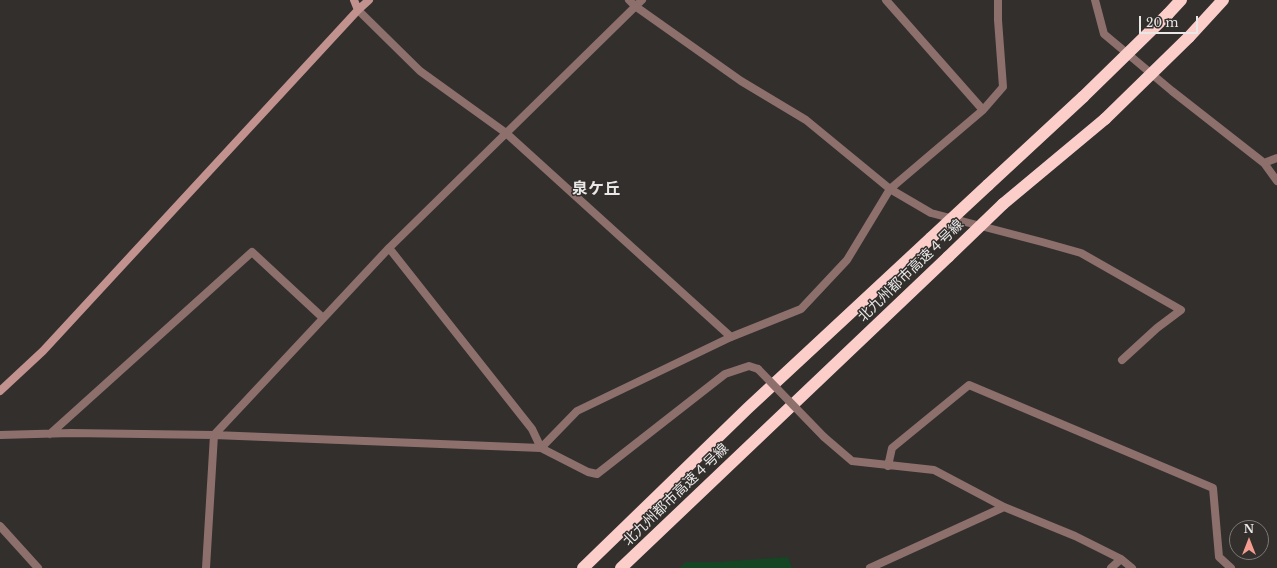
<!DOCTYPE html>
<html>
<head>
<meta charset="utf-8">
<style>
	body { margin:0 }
	#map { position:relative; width:1277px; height:568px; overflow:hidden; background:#322f2d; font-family:"Libre Baskerville",serif }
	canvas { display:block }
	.north { position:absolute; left:1229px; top:520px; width:40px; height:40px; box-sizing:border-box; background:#322f2d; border:1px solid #7c7977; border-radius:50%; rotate:0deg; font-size:11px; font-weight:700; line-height:16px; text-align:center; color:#eae8e7 }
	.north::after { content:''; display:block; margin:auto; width:14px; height:18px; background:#f59c91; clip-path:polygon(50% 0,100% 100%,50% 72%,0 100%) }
	.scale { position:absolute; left:1139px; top:16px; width:59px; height:18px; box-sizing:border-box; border:2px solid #eae8e7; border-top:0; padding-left:5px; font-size:12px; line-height:14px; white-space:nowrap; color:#eae8e7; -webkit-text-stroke:3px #322f2d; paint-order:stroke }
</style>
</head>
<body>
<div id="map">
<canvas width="1277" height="568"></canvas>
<div class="north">N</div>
<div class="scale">20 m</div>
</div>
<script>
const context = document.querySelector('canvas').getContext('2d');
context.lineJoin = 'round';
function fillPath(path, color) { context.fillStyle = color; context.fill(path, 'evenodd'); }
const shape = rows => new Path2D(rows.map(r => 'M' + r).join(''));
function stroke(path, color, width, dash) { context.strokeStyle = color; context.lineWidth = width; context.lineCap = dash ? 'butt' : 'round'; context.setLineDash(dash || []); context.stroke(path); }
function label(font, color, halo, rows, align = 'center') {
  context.font = font + ' "Libre Baskerville","Noto Sans JP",serif'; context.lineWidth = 3; context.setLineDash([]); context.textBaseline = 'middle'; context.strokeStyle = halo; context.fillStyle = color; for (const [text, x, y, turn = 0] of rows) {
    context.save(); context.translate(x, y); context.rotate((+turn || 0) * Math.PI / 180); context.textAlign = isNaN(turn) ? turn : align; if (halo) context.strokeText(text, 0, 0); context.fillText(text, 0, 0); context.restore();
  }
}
fillPath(shape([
	[788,557,792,568,679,568,686,562,718,562]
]), '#144624');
stroke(shape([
	[629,0,635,6,741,81,806,120,890,189,931,213,1042,242,1081,253,1181,310,1157,328,1122,360],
	[886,0,983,110],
	[1095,0,1104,34,1172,91,1264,163,1277,158],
	[358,10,420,71,506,133,731,337],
	[1264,163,1277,181],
	[389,248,532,429,541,448],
	[50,434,252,252,323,318],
	[0,435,71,433,214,435,541,448,588,472,597,474,725,374,749,366,758,369],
	[824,437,852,461,934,470,1004,507,1075,536,1121,559,1132,568],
	[541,448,577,411,731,337,801,309,847,260,890,189,983,110,1003,87,998,20,998,0],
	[888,466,892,448,969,385,1213,488,1219,557,1231,568],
	[0,526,38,568],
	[206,568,214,435,389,248,642,0],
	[870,568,1004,507],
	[1111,568,1121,559]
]), '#8d6f6c', 8);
stroke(shape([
	[354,0,358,10],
	[0,391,43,351,358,10,369,0]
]), '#c2928e', 8);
stroke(shape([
	[1168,14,1181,0],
	[1189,37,1223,0],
	[988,185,1083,97],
	[1003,204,1105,119],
	[583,568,748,408,931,238],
	[621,568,948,257]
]), '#fbceca', 12);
stroke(shape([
	[758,369,824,437]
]), '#8d6f6c', 8);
stroke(shape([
	[1083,97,1168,14],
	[1105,119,1189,37],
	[931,238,988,185],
	[948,257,1003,204]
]), '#fbceca', 12);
label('14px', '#eae8e7', '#322f2d', [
	["北九州都市高速４号線",911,271,-44],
	["北九州都市高速４号線",676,495,-44]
]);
label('bold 16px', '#eae8e7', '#322f2d', [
	["泉ケ丘",596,189]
]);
</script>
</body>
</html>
